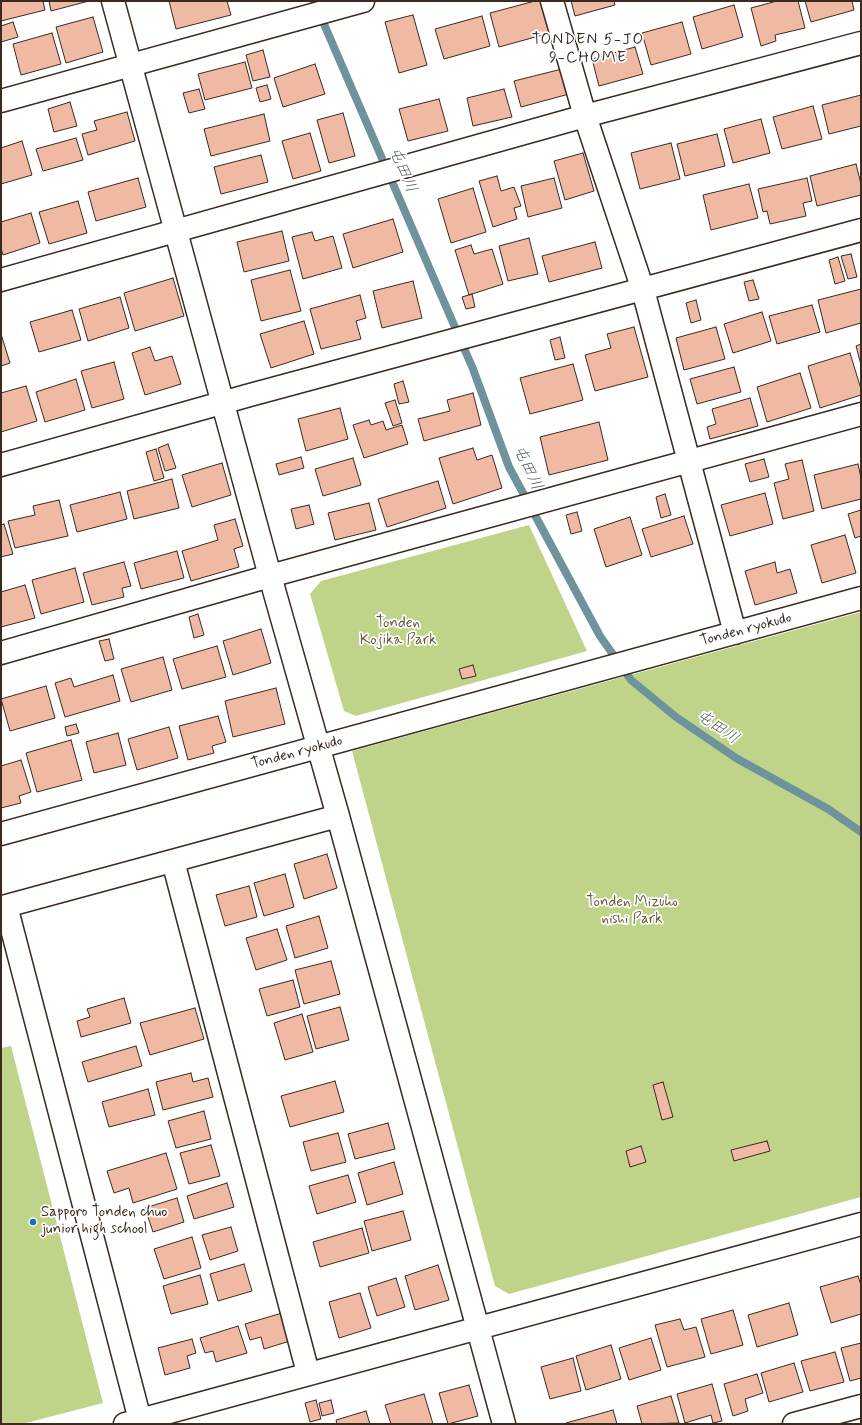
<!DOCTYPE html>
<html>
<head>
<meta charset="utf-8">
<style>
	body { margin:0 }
	#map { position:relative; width:862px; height:1425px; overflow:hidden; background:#fff; font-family:Mynerve,sans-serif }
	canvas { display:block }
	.frame { position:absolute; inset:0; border:2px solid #3b2a1e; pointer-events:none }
</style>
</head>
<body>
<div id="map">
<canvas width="862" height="1425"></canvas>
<div class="frame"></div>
</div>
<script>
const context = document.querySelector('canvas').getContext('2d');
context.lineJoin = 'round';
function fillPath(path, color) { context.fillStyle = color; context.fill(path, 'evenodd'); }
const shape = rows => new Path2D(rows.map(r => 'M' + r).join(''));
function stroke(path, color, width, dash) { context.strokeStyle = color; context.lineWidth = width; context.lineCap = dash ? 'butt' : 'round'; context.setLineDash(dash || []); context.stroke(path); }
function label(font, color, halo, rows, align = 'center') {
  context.font = font + ' Mynerve,"Klee One",sans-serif'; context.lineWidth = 3.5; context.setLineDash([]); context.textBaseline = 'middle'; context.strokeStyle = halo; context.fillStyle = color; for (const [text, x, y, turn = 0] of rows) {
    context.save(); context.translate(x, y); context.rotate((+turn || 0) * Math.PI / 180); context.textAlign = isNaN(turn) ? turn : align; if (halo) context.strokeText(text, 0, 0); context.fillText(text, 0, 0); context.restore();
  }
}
fillPath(shape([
	[529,525,587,651,356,716,344,711,310,594,321,581],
	[861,612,861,1197,509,1294,495,1286,352,751],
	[11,1046,103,1403,22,1424,1,1424,1,1048]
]), '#bfd489');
stroke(shape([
	[314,1,473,369,509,467,600,636,631,680,676,717,736,758,828,809,861,832]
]), '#6e939d', 8);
const building = shape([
	[1,1,43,1,45,10,1,21,1,1],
	[49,1,89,1,51,11,49,1],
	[169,1,227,1,231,15,176,29,169,1],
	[535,1,542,1,550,33,499,47,490,13,535,1],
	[571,1,614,1,615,5,575,16,571,1],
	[777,1,798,1,805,28,775,35,776,41,761,46,751,8,777,1],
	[805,1,852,1,854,10,811,22,805,1],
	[734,5,743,37,702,49,693,17,734,5],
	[413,15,427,65,399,73,385,22,413,15],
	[482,16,490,46,444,59,435,29,482,16],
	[93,17,103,52,66,63,56,27,93,17],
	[13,22,18,37,1,42,1,26,13,22],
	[682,22,691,54,651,65,642,33,682,22],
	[52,33,61,64,21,75,13,44,52,33],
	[635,47,643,74,599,86,592,59,635,47],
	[263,50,270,77,253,81,246,55,263,50],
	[245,62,252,88,205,100,198,74,245,62],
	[315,64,325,94,283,107,274,78,315,64],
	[562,69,569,94,521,107,514,81,562,69],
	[267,85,271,99,260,102,256,88,267,85],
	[199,89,205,109,189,113,183,93,199,89],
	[504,89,512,117,473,126,467,98,504,89],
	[861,95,861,126,829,134,822,105,861,95],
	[439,99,448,131,408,141,399,109,439,99],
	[70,102,77,126,54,132,48,109,70,102],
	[813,106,822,139,782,149,773,117,813,106],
	[127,112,135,141,88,155,82,134,97,130,94,121,127,112],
	[343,113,355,156,329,163,317,120,343,113],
	[264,114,270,141,211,156,204,129,264,114],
	[761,119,770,153,733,163,724,129,761,119],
	[310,133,321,171,293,179,282,141,310,133],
	[717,134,725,166,685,176,677,144,717,134],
	[76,138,83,160,43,171,36,149,76,138],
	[22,141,32,175,1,184,1,148,22,141],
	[671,143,680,179,640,189,631,153,671,143],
	[583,153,594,191,565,200,554,161,583,153],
	[261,155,268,182,221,194,214,167,261,155],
	[856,164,861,184,861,195,817,206,810,176,856,164],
	[497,176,501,191,514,187,521,206,514,208,517,219,493,227,479,181,497,176],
	[138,178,146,207,96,221,88,192,138,178],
	[554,178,562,208,528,217,521,186,554,178],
	[807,178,812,201,803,203,806,216,770,224,767,211,763,212,758,189,807,178],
	[749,184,758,218,711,230,703,195,749,184],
	[473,188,486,232,451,243,438,199,473,188],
	[78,201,87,233,49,244,39,212,78,201],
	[31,213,40,243,3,255,1,248,1,222,31,213],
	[393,219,403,252,353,268,343,234,393,219],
	[282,231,289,261,244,272,237,242,282,231],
	[312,232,315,241,333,236,342,268,303,279,292,237,312,232],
	[529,238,538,274,508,281,499,246,529,238],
	[595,242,602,268,549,282,542,256,595,242],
	[471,245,474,254,492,249,503,284,469,295,455,250,471,245],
	[851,254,857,277,848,279,841,256,851,254],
	[838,257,845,281,835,284,829,260,838,257],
	[290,270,301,311,261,321,251,280,290,270],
	[173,278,184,316,135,331,124,293,173,278],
	[753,280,759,299,749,301,744,282,753,280],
	[413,281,422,318,382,328,373,291,413,281],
	[861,289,861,323,826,333,818,300,861,289],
	[472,294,475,307,466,309,462,297,472,294],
	[360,295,366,318,356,321,361,339,321,349,310,309,360,295],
	[120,297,129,328,88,341,79,309,120,297],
	[696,300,701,320,691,323,686,303,696,300],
	[812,305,820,332,777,344,769,316,812,305],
	[72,310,81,340,39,352,30,322,72,310],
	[762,312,771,341,733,353,724,324,762,312],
	[304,321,314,354,271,368,260,334,304,321],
	[634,327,648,377,595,391,585,355,611,348,607,334,634,327],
	[716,327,725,359,684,370,676,338,716,327],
	[1,334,10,363,1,366,1,334],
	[560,337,565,358,555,360,550,340,560,337],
	[861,344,861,365,856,346,861,344],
	[150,347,155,361,172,356,181,384,145,395,132,353,150,347],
	[850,353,861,389,861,395,820,408,808,366,850,353],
	[114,362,124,399,92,408,81,371,114,362],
	[573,364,583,400,530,414,520,378,573,364],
	[734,367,741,392,697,404,690,379,734,367],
	[800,373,811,408,767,422,757,387,800,373],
	[76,379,85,410,45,422,36,392,76,379],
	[403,381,409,402,399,404,394,384,403,381],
	[26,386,37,421,1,432,1,393,26,386],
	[473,393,481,425,424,441,418,419,450,411,447,400,473,393],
	[750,398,758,426,710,439,707,427,716,424,712,409,750,398],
	[395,400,402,423,393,426,385,403,395,400],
	[340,408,348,439,306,451,298,419,340,408],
	[369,420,371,425,383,421,386,430,402,425,408,444,364,458,353,425,369,420],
	[599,422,608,460,549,475,540,437,599,422],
	[168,444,176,468,165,471,158,448,168,444],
	[473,448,477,460,492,455,502,488,453,504,439,458,473,448],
	[156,449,164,478,154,481,146,452,156,449],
	[301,457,304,468,279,475,276,464,301,457],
	[353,458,361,485,323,496,315,469,353,458],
	[764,459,769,477,750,482,745,464,764,459],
	[802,460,814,511,783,519,774,483,789,479,785,464,802,460],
	[222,463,231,495,192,507,182,475,222,463],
	[858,464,861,478,861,499,822,509,814,475,858,464],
	[172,479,179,508,134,519,127,491,172,479],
	[438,481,446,508,387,527,378,499,438,481],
	[120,492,127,519,77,532,70,505,120,492],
	[765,493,773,524,730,536,721,505,765,493],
	[665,494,671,515,661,518,656,497,665,494],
	[59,500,68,536,15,548,8,521,35,515,33,506,59,500],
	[369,503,376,530,335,540,328,513,369,503],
	[309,505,314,524,296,529,291,509,309,505],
	[861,510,861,536,855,538,848,514,861,510],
	[577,512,582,531,571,534,566,515,577,512],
	[684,516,693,544,651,557,642,529,684,516],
	[630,517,642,555,606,567,594,529,630,517],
	[235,519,243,546,234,549,239,567,191,581,182,551,218,540,214,525,235,519],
	[4,524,13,554,1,557,1,525,4,524],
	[845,535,856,573,822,583,811,545,845,535],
	[177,551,184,578,141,589,134,563,177,551],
	[124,562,131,586,122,588,124,597,92,605,83,573,124,562],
	[775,562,777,573,790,569,797,593,755,605,745,571,775,562],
	[75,568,84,602,41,614,32,580,75,568],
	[25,585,35,618,1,627,1,592,25,585],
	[198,614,204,635,194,638,189,617,198,614],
	[261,629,271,663,233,675,223,641,261,629],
	[109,639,114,659,105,661,99,641,109,639],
	[217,646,226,677,182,689,173,659,217,646],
	[163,657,172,690,131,702,121,669,163,657],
	[473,665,476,676,462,679,459,669,473,665],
	[113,675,120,701,65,717,55,683,71,678,74,687,113,675],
	[46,686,55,718,10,731,1,699,46,686],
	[276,688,285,724,233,737,225,701,276,688],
	[218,716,226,742,212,746,214,753,188,760,179,726,218,716],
	[76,724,79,733,67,736,65,727,76,724],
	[169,727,178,758,137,770,128,739,169,727],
	[118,733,126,765,94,773,86,742,118,733],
	[71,740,82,780,37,792,26,753,71,740],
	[21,760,31,792,19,796,21,803,1,808,1,766,21,760],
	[327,854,337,888,304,899,294,864,327,854],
	[285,874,294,907,264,916,254,883,285,874],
	[249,886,257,917,225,926,216,895,249,886],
	[319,916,328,948,295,958,286,926,319,916],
	[277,929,287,960,256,970,246,938,277,929],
	[331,961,340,994,304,1004,295,970,331,961],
	[293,980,300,1007,267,1016,259,989,293,980],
	[124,998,131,1023,81,1037,77,1021,90,1017,87,1009,124,998],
	[340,1007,349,1040,316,1049,307,1016,340,1007],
	[195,1008,204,1039,150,1055,140,1023,195,1008],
	[302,1014,313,1052,285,1060,274,1023,302,1014],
	[136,1046,142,1066,88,1082,82,1062,136,1046],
	[191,1073,193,1082,208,1078,213,1097,163,1110,156,1082,191,1073],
	[335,1081,344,1112,290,1127,281,1096,335,1081],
	[663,1082,673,1117,662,1120,653,1085,663,1082],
	[148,1089,155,1115,109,1127,102,1102,148,1089],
	[204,1111,211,1139,176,1148,168,1121,204,1111],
	[388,1123,395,1149,355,1159,348,1134,388,1123],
	[338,1133,346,1162,311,1171,303,1142,338,1133],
	[767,1141,770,1151,734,1161,731,1150,767,1141],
	[211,1145,220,1176,189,1184,180,1153,211,1145],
	[641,1146,646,1162,630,1167,626,1151,641,1146],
	[166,1153,177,1189,133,1203,129,1188,114,1193,107,1171,166,1153],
	[394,1162,403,1194,367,1205,358,1173,394,1162],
	[348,1175,356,1202,317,1214,309,1186,348,1175],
	[227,1183,234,1207,194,1219,187,1196,227,1183],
	[177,1198,184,1222,153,1232,145,1208,177,1198],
	[403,1211,411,1240,372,1251,364,1221,403,1211],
	[231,1227,238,1251,210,1260,202,1235,231,1227],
	[362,1228,369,1253,320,1267,313,1242,362,1228],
	[192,1237,201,1268,164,1279,154,1249,192,1237],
	[244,1264,252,1291,218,1301,210,1274,244,1264],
	[438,1265,449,1300,415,1310,405,1276,438,1265],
	[200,1275,208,1304,171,1314,163,1286,200,1275],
	[858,1276,861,1285,861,1314,831,1323,820,1287,858,1276],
	[396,1278,405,1307,377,1316,368,1287,396,1278],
	[360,1293,371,1328,339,1338,329,1302,360,1293],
	[789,1303,798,1335,757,1347,748,1315,789,1303],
	[733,1310,743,1345,711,1354,701,1319,733,1310],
	[282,1313,290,1341,264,1349,261,1337,250,1340,245,1324,282,1313],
	[680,1319,684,1330,696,1327,705,1357,667,1367,655,1325,680,1319],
	[238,1326,247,1353,216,1362,213,1351,205,1353,200,1338,238,1326],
	[651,1338,661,1370,629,1380,619,1348,651,1338],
	[192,1339,196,1353,187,1356,190,1368,165,1375,158,1348,192,1339],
	[861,1343,861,1378,850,1381,841,1348,861,1343],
	[611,1345,621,1379,586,1390,576,1356,611,1345],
	[835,1352,844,1382,810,1391,801,1361,835,1352],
	[573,1358,581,1391,550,1399,541,1367,573,1358],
	[794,1363,803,1392,769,1402,761,1373,794,1363],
	[757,1374,763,1393,745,1399,748,1411,733,1416,724,1384,757,1374],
	[712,1384,722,1421,713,1423,711,1415,685,1423,677,1394,712,1384],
	[469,1385,478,1416,448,1424,439,1393,469,1385],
	[424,1394,433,1424,391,1424,385,1405,424,1394],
	[671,1396,679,1423,642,1424,637,1406,671,1396],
	[316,1400,321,1419,310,1422,305,1403,316,1400],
	[331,1400,334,1413,322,1416,319,1403,331,1400],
	[613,1410,617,1424,567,1424,566,1423,613,1410],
	[366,1411,370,1424,337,1424,336,1420,366,1411]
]);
fillPath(building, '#efb9a3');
stroke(building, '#3b2a1e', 1);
const street = shape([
	[113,1,270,576,338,816,504,1424],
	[552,1,585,116,643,290,735,633],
	[1,101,363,1],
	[1,280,585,116,861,43],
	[1,465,250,395,861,230],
	[1,653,270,576,861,414],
	[1,834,861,598],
	[173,861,308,1373],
	[140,1420,6,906,338,816],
	[125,1424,861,1224],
	[794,1424,861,1406]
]);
stroke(street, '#3b2a1e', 25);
stroke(street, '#fff', 22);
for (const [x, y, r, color] of [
	[33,1222,4,"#1f6fb2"]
]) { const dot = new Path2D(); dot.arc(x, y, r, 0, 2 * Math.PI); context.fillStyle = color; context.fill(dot); stroke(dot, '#fff', 1.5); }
label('15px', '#635d3e', '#fff', [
	["Tonden",398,624],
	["Kojika Park",398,641],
	["Tonden Mizuho",632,903],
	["nishi Park",632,920]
]);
label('15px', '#3b2a1e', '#fff', [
	["Tonden ryokudo",746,630,-15],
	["Tonden ryokudo",297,753,-15]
]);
label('15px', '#3b2a1e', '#fff', [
	["Sapporo Tonden chuo",41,1213],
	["junior high school",41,1230]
], 'left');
context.letterSpacing = '1px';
label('16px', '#3b2a1e', '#fff', [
	["TONDEN 5-JO",588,41],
	["9-CHOME",588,59]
]);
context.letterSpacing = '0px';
label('italic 16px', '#545f5d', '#fff', [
	["屯田川",402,170,67],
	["屯田川",527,468,65],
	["屯田川",717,728,34]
]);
</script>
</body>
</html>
